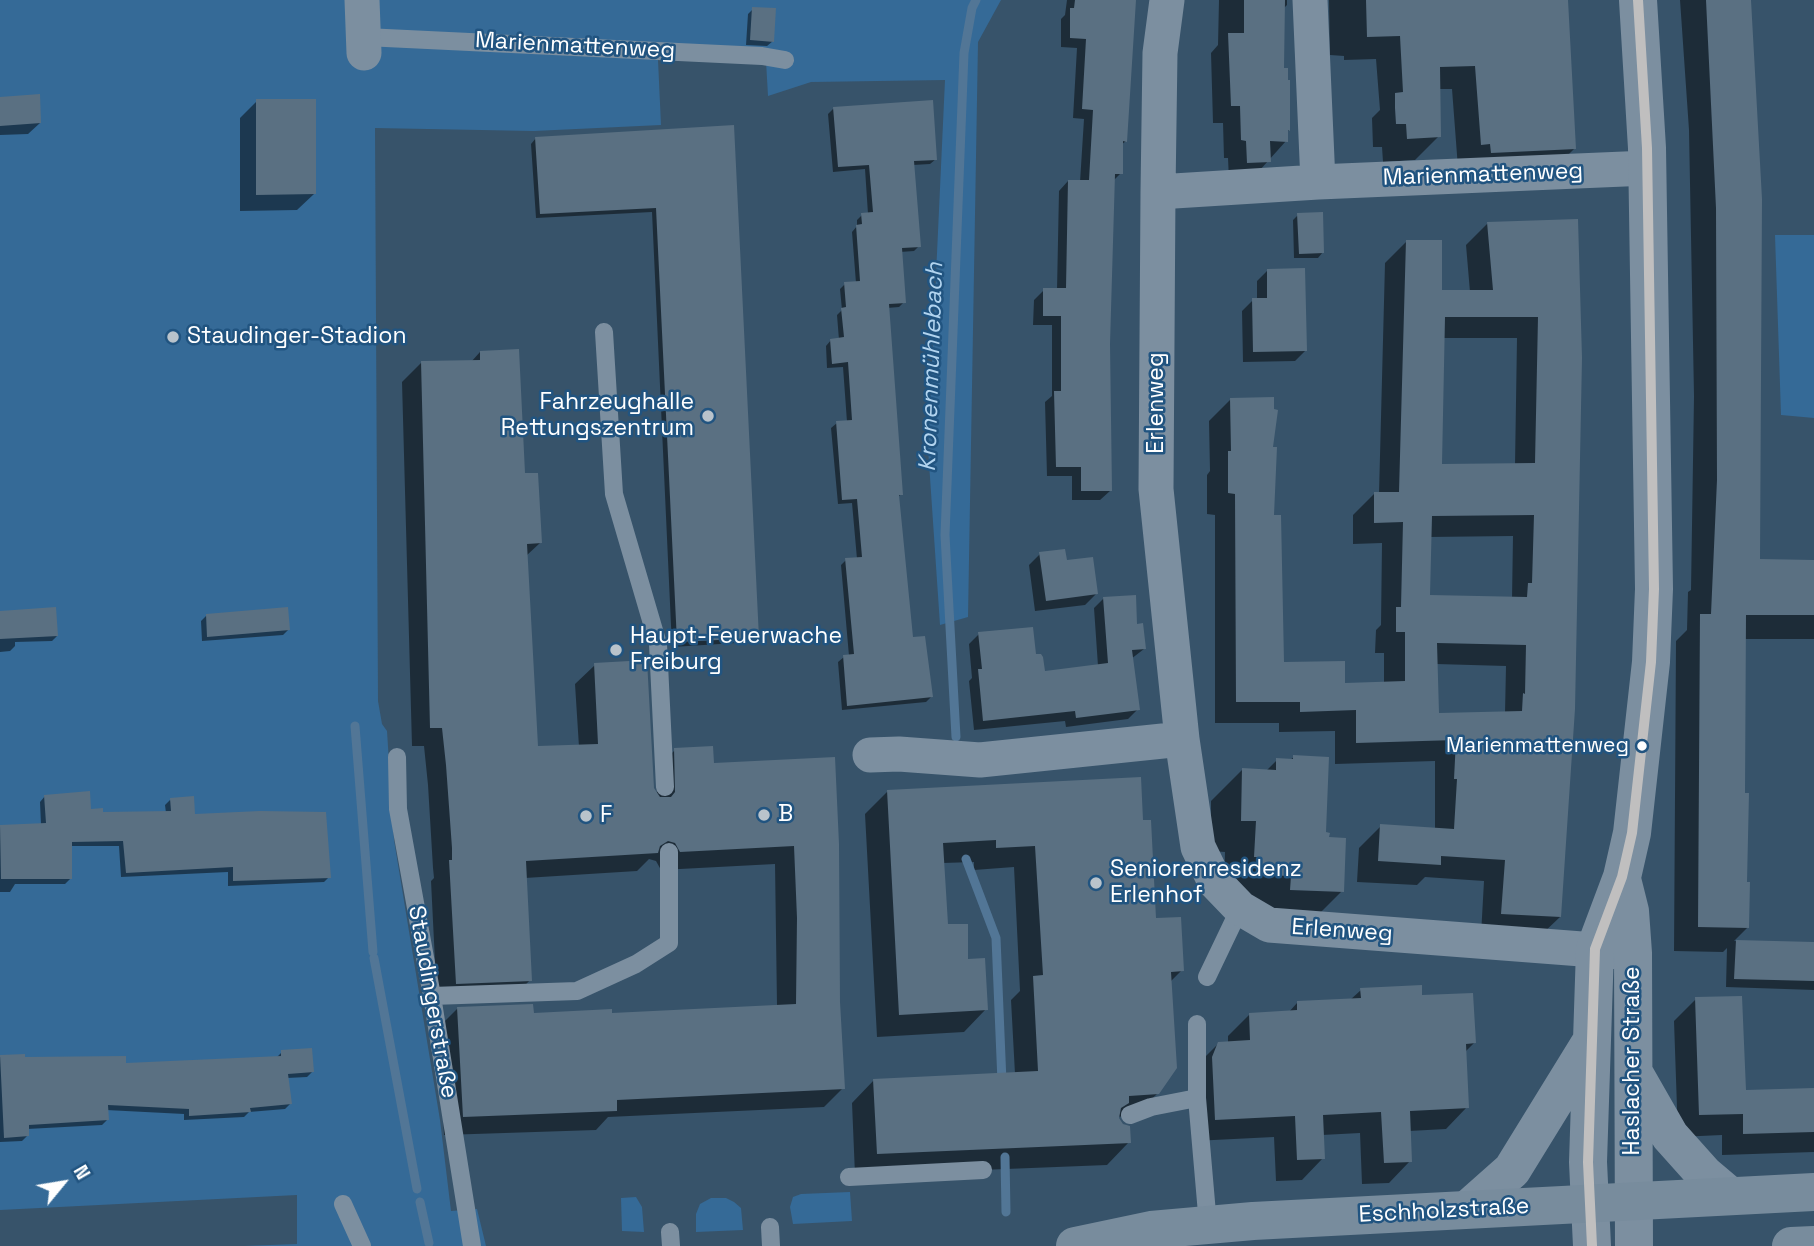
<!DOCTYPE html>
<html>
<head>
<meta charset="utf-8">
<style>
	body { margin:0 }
	#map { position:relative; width:1814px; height:1246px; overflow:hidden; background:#37536a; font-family:"Space Grotesk",sans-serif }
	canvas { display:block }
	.north { position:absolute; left:28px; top:1148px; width:70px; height:70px; -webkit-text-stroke:5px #215480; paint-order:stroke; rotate:60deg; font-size:19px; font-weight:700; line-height:28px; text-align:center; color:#fff }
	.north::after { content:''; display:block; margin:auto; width:24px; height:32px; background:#fff; clip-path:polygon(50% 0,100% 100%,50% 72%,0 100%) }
</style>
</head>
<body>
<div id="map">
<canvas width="1814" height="1246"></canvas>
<div class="north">N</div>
</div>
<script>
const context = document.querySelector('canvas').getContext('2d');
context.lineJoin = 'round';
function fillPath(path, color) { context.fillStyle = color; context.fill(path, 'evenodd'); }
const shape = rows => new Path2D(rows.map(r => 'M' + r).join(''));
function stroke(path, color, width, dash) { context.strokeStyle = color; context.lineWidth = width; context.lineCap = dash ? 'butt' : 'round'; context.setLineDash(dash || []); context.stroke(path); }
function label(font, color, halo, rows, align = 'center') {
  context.font = font + ' "Space Grotesk",sans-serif'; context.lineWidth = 5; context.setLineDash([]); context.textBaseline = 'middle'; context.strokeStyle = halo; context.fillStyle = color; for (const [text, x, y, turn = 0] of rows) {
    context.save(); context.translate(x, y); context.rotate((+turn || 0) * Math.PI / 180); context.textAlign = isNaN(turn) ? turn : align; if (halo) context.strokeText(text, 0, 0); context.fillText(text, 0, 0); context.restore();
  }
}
fillPath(shape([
	[0,0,1001,0,978,42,968,617,940,625,928,448,945,80,811,82,768,96,766,61,658,60,661,125,534,131,375,128,378,701,382,724,387,731,394,840,440,1120,451,1211,477,1209,486,1246,244,1246,297,1244,297,1195,0,1210],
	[1775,235,1814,235,1814,418,1781,415],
	[850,1192,852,1221,793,1224,790,1207,793,1197,801,1194],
	[636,1197,642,1207,644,1232,622,1231,621,1198],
	[711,1198,726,1198,734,1202,741,1208,743,1230,696,1232,696,1214,700,1204]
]), '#356a97');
fillPath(shape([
	[1067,0,1135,0,1126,141,1121,145,1121,173,1113,181,1109,344,1110,491,1100,500,1072,500,1072,476,1047,476,1045,402,1052,396,1052,325,1033,325,1034,300,1044,290,1057,290,1059,191,1068,181,1080,182,1084,119,1073,118,1077,48,1061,47,1061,19,1065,15],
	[1219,0,1287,0,1287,5,1283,9,1283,70,1289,130,1286,132,1286,141,1251,180,1229,180,1228,158,1224,158,1223,123,1213,123,1211,53,1218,45],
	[1329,0,1567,0,1574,149,1550,173,1458,168,1452,89,1438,89,1439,136,1415,160,1383,162,1382,147,1373,147,1372,118,1380,110,1376,59,1344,60,1344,56,1330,55],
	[1680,0,1749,0,1758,561,1814,561,1814,639,1744,639,1745,884,1748,927,1734,941,1814,944,1814,990,1726,987,1727,948,1723,952,1674,951,1676,641,1687,630,1688,592,1691,590,1694,396,1689,130],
	[753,9,773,41,767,46,746,45,748,14],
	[0,99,40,123,28,134,0,135],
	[257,101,314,194,297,210,240,211,240,118],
	[833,109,936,159,930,164,913,165,919,246,914,251,900,252,904,302,899,307,887,308,901,494,898,497,912,639,931,697,926,702,842,710,838,662,844,657,849,656,841,565,846,560,857,559,852,503,838,504,831,428,837,423,847,422,843,367,827,368,826,346,831,340,839,340,837,315,842,310,840,289,845,284,856,283,852,232,857,226,857,220,862,215,868,214,865,169,833,172,828,114],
	[733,127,758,637,752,642,672,647,652,212,536,218,531,144,536,138],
	[1298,215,1323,252,1318,258,1294,258,1293,220],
	[1577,221,1560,917,1538,938,1481,935,1484,881,1425,877,1417,885,1357,882,1359,848,1381,826,1435,830,1435,761,1335,764,1335,731,1279,732,1279,723,1215,723,1215,515,1207,514,1207,475,1210,471,1209,421,1231,399,1271,449,1272,517,1283,664,1343,685,1384,684,1384,653,1375,653,1376,630,1381,625,1382,543,1353,544,1353,515,1374,494,1379,494,1385,263,1406,242,1441,292,1470,292,1466,245,1488,223],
	[1443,338,1517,338,1515,465,1440,465],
	[1513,536,1512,599,1428,597,1429,537],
	[1436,664,1506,666,1505,713,1437,715],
	[1267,271,1306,350,1295,361,1243,362,1242,311,1253,300,1257,300,1257,281],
	[480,352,523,475,540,543,526,556,537,748,579,747,575,684,595,665,657,795,656,769,675,750,713,765,833,759,838,1002,843,1088,824,1107,608,1117,596,1130,444,1135,439,1027,458,1008,532,1014,610,1015,777,1006,775,864,661,870,656,861,649,859,637,871,525,878,530,980,511,1000,437,1002,431,881,434,878,433,868,428,785,424,746,412,746,402,382,421,363,471,362],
	[1040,554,1065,562,1096,594,1085,605,1035,611,1029,565],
	[1104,598,1135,625,1144,649,1131,659,1138,709,1128,719,1066,727,1065,721,974,730,969,681,972,678,969,644,979,634,1034,656,1043,672,1098,666,1094,608],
	[0,613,57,636,52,641,15,642,15,646,10,651,0,652],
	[206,616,289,629,283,635,202,641,201,621],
	[1294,757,1324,834,1342,891,1311,922,1260,920,1224,888,1225,852,1211,851,1211,801,1242,770,1266,771,1277,760,1290,760],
	[887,792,1141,822,1155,920,1182,970,1170,982,1158,1093,1135,1115,1116,1117,1129,1142,1107,1165,855,1175,852,1103,874,1080,1015,1074,1011,1000,1020,991,1014,867,974,870,974,862,943,863,946,926,966,960,986,1009,964,1032,877,1037,865,814],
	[45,796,101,814,166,813,165,805,170,800,194,816,329,877,324,882,228,886,228,872,121,877,119,846,71,846,71,878,65,884,15,884,10,892,0,892,0,827,41,825,40,802],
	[1361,990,1421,997,1474,1043,1465,1052,1467,1107,1446,1129,1409,1131,1410,1161,1389,1183,1362,1184,1360,1133,1322,1135,1323,1158,1302,1180,1276,1181,1274,1137,1194,1141,1197,1065,1219,1043,1228,1043,1228,1036,1249,1015,1288,1013,1297,1003,1350,1000],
	[1696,999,1744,1092,1814,1090,1814,1152,1722,1155,1722,1135,1678,1137,1674,1021],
	[282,1052,312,1072,307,1077,287,1078,290,1104,285,1109,249,1112,244,1117,184,1120,184,1114,106,1110,107,1120,102,1125,27,1129,27,1136,22,1141,0,1142,0,1057,23,1055,24,1059,124,1065,276,1058]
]), '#0007');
stroke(shape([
	[355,726,373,952],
	[956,737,945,535,964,53,972,8,976,0],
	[966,859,996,938,1002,1082],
	[374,958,417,1189],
	[1005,1157,1006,1212],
	[420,1202,429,1243]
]), '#527696', 9);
fillPath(shape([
	[1075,0,1136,0,1127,142,1123,141,1123,174,1115,174,1110,344,1112,491,1081,491,1081,467,1056,467,1054,391,1061,391,1061,316,1043,316,1043,288,1066,288,1068,180,1089,180,1093,110,1082,109,1086,39,1070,38,1070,8,1074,8],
	[1244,0,1285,0,1284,68,1288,68,1288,80,1290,80,1290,131,1288,130,1288,142,1270,141,1271,162,1247,163,1246,141,1241,140,1240,106,1231,106,1228,33,1244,33],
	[1366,0,1568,0,1576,149,1491,153,1490,144,1481,145,1475,66,1440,67,1441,137,1407,139,1406,124,1396,124,1395,108,1395,93,1403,92,1400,36,1367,37],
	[1706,0,1751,0,1762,199,1760,559,1814,560,1814,615,1746,615,1745,793,1749,793,1747,882,1750,882,1749,928,1698,927,1700,614,1711,614,1717,480,1716,208],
	[752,7,776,8,774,42,750,40],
	[40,94,41,123,0,126,0,97],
	[256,99,316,99,316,194,256,195],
	[933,100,937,160,914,161,921,247,902,248,906,303,889,304,903,495,899,495,913,637,925,636,933,697,847,706,843,655,854,654,845,558,862,557,857,499,842,500,836,421,852,420,848,362,832,364,830,339,844,337,841,308,846,307,844,282,860,281,856,225,862,224,861,213,873,212,869,165,838,167,833,107],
	[734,125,759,638,677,642,656,208,540,214,535,137],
	[1323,212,1324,253,1299,254,1297,213],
	[1578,219,1582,358,1575,709,1561,917,1501,914,1505,860,1441,856,1441,865,1378,861,1380,824,1454,829,1457,779,1454,779,1456,740,1356,743,1356,710,1300,712,1300,702,1236,702,1235,494,1228,493,1228,451,1231,451,1230,398,1274,397,1274,409,1278,410,1273,447,1277,447,1274,515,1281,515,1284,662,1345,661,1345,683,1405,681,1405,632,1396,632,1396,607,1401,607,1403,522,1374,523,1374,492,1399,492,1406,240,1442,240,1442,290,1493,290,1487,222],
	[1445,317,1538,317,1535,463,1442,464],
	[1534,515,1532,583,1528,583,1527,597,1430,595,1432,516],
	[1437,643,1526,645,1525,694,1523,693,1522,711,1439,713],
	[1305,268,1307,351,1253,352,1252,298,1267,298,1267,269],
	[519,349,525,473,538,473,542,543,527,544,538,746,598,744,594,663,647,660,654,788,660,797,671,797,675,792,674,748,713,746,714,763,835,757,839,844,840,1002,845,1089,617,1100,617,1111,463,1117,457,1007,533,1004,534,1013,612,1009,612,1013,796,1004,797,918,794,846,680,852,675,843,668,841,660,846,658,853,526,861,532,981,456,984,449,860,452,860,452,848,446,765,442,728,430,728,421,361,480,360,480,351],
	[1065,549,1067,560,1093,557,1098,594,1046,601,1039,552],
	[1136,595,1137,624,1143,623,1146,649,1132,650,1140,710,1076,718,1075,711,983,721,978,669,982,669,978,632,1033,627,1036,654,1041,654,1043,657,1045,671,1108,663,1103,597],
	[56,607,58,636,0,639,0,611],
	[288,607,290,630,207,637,206,614],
	[1293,755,1329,757,1326,832,1330,833,1329,837,1346,838,1344,892,1290,890,1291,876,1259,875,1259,857,1254,857,1256,821,1241,821,1242,768,1276,770,1276,758,1293,759],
	[1141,777,1143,820,1151,820,1156,918,1181,917,1184,971,1171,972,1177,1068,1159,1094,1129,1096,1129,1103,1121,1108,1119,1118,1123,1124,1130,1126,1131,1143,877,1154,873,1079,1038,1071,1033,976,1043,975,1035,846,996,848,996,840,943,843,948,924,968,924,968,959,985,958,988,1010,899,1015,887,790],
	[90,791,91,809,103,808,103,812,171,811,170,798,194,796,195,814,260,811,326,812,331,878,233,881,233,867,126,873,123,841,72,842,72,879,1,879,0,825,46,823,44,795],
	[1736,940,1814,942,1814,981,1734,979],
	[1422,985,1422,995,1473,993,1476,1043,1466,1044,1469,1108,1410,1111,1412,1162,1384,1163,1381,1112,1323,1115,1325,1159,1297,1160,1295,1116,1215,1120,1212,1057,1218,1042,1250,1040,1249,1013,1297,1010,1297,1001,1361,998,1360,988],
	[1742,996,1746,1090,1814,1088,1814,1132,1743,1134,1743,1114,1699,1115,1695,997],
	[312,1048,314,1072,288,1074,292,1104,250,1108,251,1112,189,1116,189,1109,108,1105,109,1120,29,1125,29,1136,4,1138,0,1055,25,1054,25,1057,126,1056,126,1063,281,1056,281,1050]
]), '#5a7082');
stroke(shape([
	[365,37,762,56,785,60],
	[604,332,614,494,658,644,665,787],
	[397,757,398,809,432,996,472,1246],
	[1207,977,1240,908],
	[432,996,577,991,636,964,669,943,669,852],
	[1197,1024,1197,1098,1208,1225],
	[1130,1115,1151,1107,1197,1098],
	[849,1177,983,1170],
	[343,1204,362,1246],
	[770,1227,771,1246],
	[670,1232,671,1246]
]), '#7c8fa0', 18);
stroke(shape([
	[362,0,364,53],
	[1167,0,1160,53,1158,192,1318,182,1648,168],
	[1310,0,1318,182],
	[1158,192,1156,489,1182,739,1198,847,1215,882,1240,908,1269,925,1621,952],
	[870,755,899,754,980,760,1182,739]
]), '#7c8fa0', 35);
stroke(shape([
	[1622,879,1630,911,1633,953,1634,1246],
	[1634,1073,1670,1136,1704,1174,1730,1196],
	[1468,1209,1512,1170,1589,1045],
	[1592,1246,1588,1162,1595,949,1622,877,1632,833,1651,662,1654,589,1647,148,1638,0]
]), '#7c8fa0', 38);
stroke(shape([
	[1075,1246,1151,1230,1253,1221,1814,1192],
	[1791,1246,1814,1245]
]), '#788c9d', 38);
stroke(shape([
	[1592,1246,1588,1162,1595,949,1622,877,1632,833,1651,662,1654,589,1647,148,1638,0]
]), '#c0bfbf', 10);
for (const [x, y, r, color] of [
	[173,337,7,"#b9c3cb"],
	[708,416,7,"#b9c3cb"],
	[616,650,7,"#b9c3cb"],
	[1642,746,6,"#fff"],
	[764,815,7,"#b9c3cb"],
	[586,816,7,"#b9c3cb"],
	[1096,883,7,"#b9c3cb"]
]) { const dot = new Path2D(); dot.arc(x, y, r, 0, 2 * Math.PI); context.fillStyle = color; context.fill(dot); stroke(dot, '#215480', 2.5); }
label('21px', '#fff', '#215480', [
	["Marienmattenweg",1629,746]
], 'right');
label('23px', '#fff', '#215480', [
	["Marienmattenweg",575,46,3],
	["Marienmattenweg",1483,175,-2],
	["Erlenweg",1157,403,-90],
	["Erlenweg",1342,931,4],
	["Staudingerstraße",432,1002,80],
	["Haslacher Straße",1633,1061,-90],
	["Eschholzstraße",1444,1211,-3]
]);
label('23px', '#fff', '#215480', [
	["Staudinger-Stadion",187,337],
	["Fahrzeughalle",694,403,"right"],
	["Rettungszentrum",694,429,"right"],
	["Haupt-Feuerwache",630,637],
	["Freiburg",630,663],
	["B",778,815],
	["F",600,816],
	["Seniorenresidenz",1110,870],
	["Erlenhof",1110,896]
], 'left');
label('italic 24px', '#b2d4ef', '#215480', [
	["Kronenmühlebach",932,367,-88]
]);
</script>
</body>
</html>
